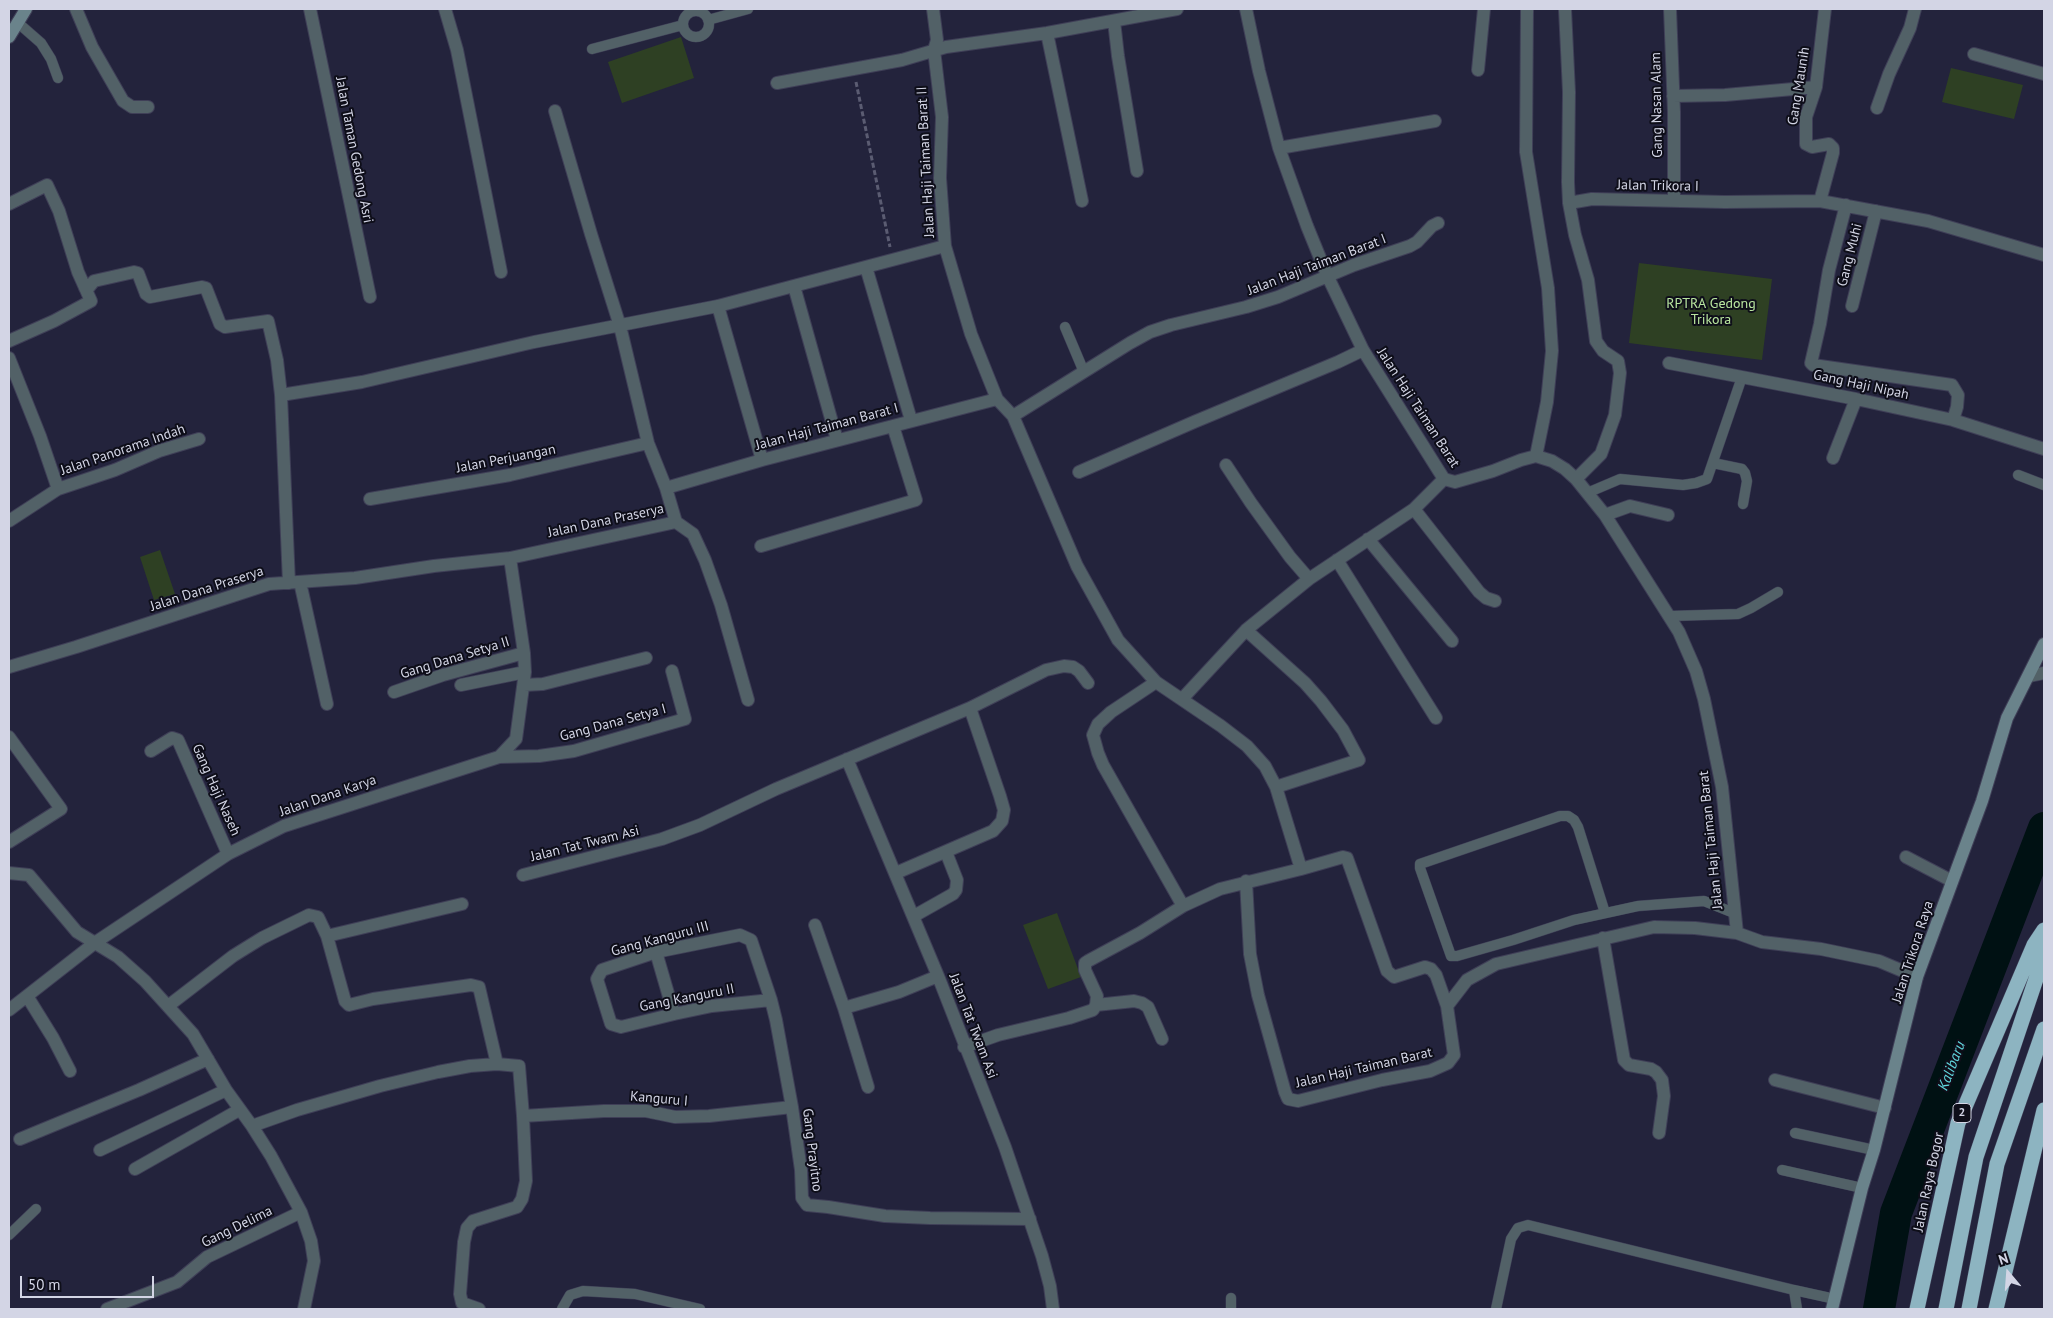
<!DOCTYPE html>
<html>
<head>
<meta charset="utf-8">
<style>
	body { margin:0 }
	#map { position:relative; width:2053px; height:1318px; overflow:hidden; background:#23233c; font-family:"PT Sans",sans-serif }
	canvas { display:block }
	.frame { position:absolute; inset:0; border:10px solid #d3d5e5; pointer-events:none }
	.north { position:absolute; left:1983px; top:1248px; width:50px; height:50px; -webkit-text-stroke:4px #0e0e19; paint-order:stroke; rotate:342deg; font-size:14px; font-weight:700; line-height:20px; text-align:center; color:#d3d5e5 }
	.north::after { content:''; display:block; margin:auto; width:18px; height:22px; background:#d3d5e5; clip-path:polygon(50% 0,100% 100%,50% 72%,0 100%) }
	.scale { position:absolute; left:20px; top:1276px; width:134px; height:22px; box-sizing:border-box; border:2px solid #d3d5e5; border-top:0; padding-left:6px; font-size:15px; line-height:18px; white-space:nowrap; color:#d3d5e5; -webkit-text-stroke:4px #0e0e19; paint-order:stroke }
</style>
</head>
<body>
<div id="map">
<canvas width="2053" height="1318"></canvas>
<div class="frame"></div>
<div class="north">N</div>
<div class="scale">50 m</div>
</div>
<script>
const context = document.querySelector('canvas').getContext('2d');
context.lineJoin = 'round';
function fillPath(path, color) { context.fillStyle = color; context.fill(path, 'evenodd'); }
const shape = rows => new Path2D(rows.map(r => 'M' + r).join(''));
function stroke(path, color, width, dash) { context.strokeStyle = color; context.lineWidth = width; context.lineCap = dash ? 'butt' : 'round'; context.setLineDash(dash || []); context.stroke(path); }
function label(font, color, halo, rows, align = 'center') {
  context.font = font + ' "PT Sans",sans-serif'; context.lineWidth = 4; context.setLineDash([]); context.textBaseline = 'middle'; context.strokeStyle = halo; context.fillStyle = color; for (const [text, x, y, turn = 0] of rows) {
    context.save(); context.translate(x, y); context.rotate((+turn || 0) * Math.PI / 180); context.textAlign = isNaN(turn) ? turn : align; if (halo) context.strokeText(text, 0, 0); context.fillText(text, 0, 0); context.restore();
  }
}
fillPath(shape([
	[681,37,694,78,622,103,608,62],
	[1951,68,2023,85,2014,119,1942,102],
	[1639,263,1772,279,1762,360,1629,343],
	[160,550,175,594,154,600,140,557],
	[1057,913,1081,977,1048,989,1023,925]
]), '#2e4023');
stroke(shape([
	[1879,1309,1896,1213,2044,828]
]), '#001113', 32);
const lane = shape([
	'683 24a13 13 0 1 1 26 0a13 13 0 1 1-26 0Z',
	[708,20,748,9],
	[17,22,41,43,51,59,58,78],
	[592,49,683,25],
	[1065,327,1084,372],
	[1713,463,1742,469,1745,473,1747,481,1743,504],
	[2018,475,2044,485],
	[1587,493,1620,479,1683,485,1696,483,1707,479,1742,377],
	[1670,616,1738,614,1751,608,1778,592],
	[1605,913,1578,827,1574,820,1568,816,1560,816,1420,864,1420,868,1451,956,1457,956,1513,940,1574,920,1638,906,1704,901,1734,913],
	[1795,1133,1874,1150],
	[1782,1170,1862,1188],
	[9,1235,36,1209],
	[1794,1290,1835,1299],
	[562,1309,570,1295,583,1291,635,1294,700,1309],
	[1231,1309,1231,1298],
	[1496,1309,1511,1239,1518,1228,1528,1225,1794,1290,1797,1309]
]);
const street = shape([
	[76,9,92,47,123,101,132,107,148,107],
	[310,9,370,297],
	[445,9,457,50,501,272],
	[933,9,937,40,934,50],
	[1246,9,1259,71,1279,148,1307,226,1327,275,1363,350,1437,468,1444,479,1455,482,1493,471,1521,460,1536,456,1552,461,1565,469,1576,479,1605,515,1679,632,1696,671,1704,699,1722,787,1737,933,1762,942,1821,949,1879,961,1917,977],
	[1527,9,1526,152,1548,288,1552,351,1547,402,1536,456],
	[1565,9,1569,92,1568,182,1569,203,1575,235,1588,280,1596,341,1603,351,1618,361,1620,373,1615,415,1601,454,1576,479],
	[1670,9,1674,112,1674,201],
	[1114,21,1118,56,1137,171],
	[1047,33,1082,201],
	[934,50,942,117,940,178,945,246,971,334,997,399,1013,416,1077,566,1118,640,1156,682,1221,726,1247,746,1265,766,1276,787,1301,869,1220,889,1183,906,1140,933,1088,961,1085,963,1085,970,1097,996,1096,1005,1093,1010,1069,1018,998,1035,964,1047],
	[1974,54,2044,74],
	[1478,70,1484,9],
	[777,83,902,60,946,47,1047,33,1177,9],
	[1673,96,1725,95,1816,87],
	[1877,108,1889,74,1910,28,1915,9],
	[555,111,591,234,620,326,648,443,666,488,676,522],
	[1279,148,1435,121],
	[1820,201,1833,153,1833,148,1829,144,1812,147,1806,144,1806,117,1816,87,1825,9],
	[1569,203,1592,199,1725,202,1820,201,1928,221,2044,255],
	[9,204,47,185,59,211,78,272,91,301,54,321,9,341],
	[1846,205,1829,270,1820,324,1811,363,1813,365,1952,385,1958,395,1957,407,1953,420],
	[866,267,911,420],
	[794,286,837,440],
	[85,288,89,287,94,281,134,272,138,273,146,294,150,297,202,287,206,288,220,324,225,327,268,321,277,360,281,395,289,583],
	[718,306,762,460],
	[1852,306,1876,211],
	[9,358,40,436,58,489],
	[1669,363,1856,399,1953,420,2044,449],
	[281,395,362,382,534,342,718,306,945,246],
	[1013,416,1130,343,1150,332,1171,325,1246,307,1278,297,1354,265,1410,246,1417,242,1432,226,1438,223],
	[1833,458,1856,399],
	[1226,465,1251,503,1290,557,1309,579],
	[1079,472,1194,422,1338,362,1363,350],
	[666,488,762,460,997,399],
	[370,499,510,475,648,443],
	[1414,509,1479,592,1486,598,1495,601],
	[1605,515,1630,506,1668,515],
	[9,521,58,489,115,470,159,451,199,439],
	[676,522,693,534,705,560,721,605,748,700],
	[1368,539,1452,641],
	[761,546,916,500,893,426],
	[1337,560,1436,718],
	[300,582,327,704],
	[1246,630,1305,683,1321,701,1343,730,1359,760,1276,787],
	[9,667,76,647,269,584,355,578,434,566,510,558,676,522],
	[2029,676,2044,673],
	[1156,682,1111,712,1098,724,1093,735,1098,753,1103,765,1183,906],
	[461,685,525,672],
	[524,685,543,684,646,658],
	[394,692,443,675,524,653],
	[1182,699,1246,630,1309,579,1414,509,1444,479],
	[9,737,61,809,9,842],
	[151,751,172,738,178,740,228,854],
	[499,757,539,756,574,751,685,719,672,671],
	[847,759,938,976,1005,1147,1042,1256,1050,1286,1053,1309],
	[1906,857,1952,881],
	[1301,869,1343,857,1347,858,1387,971,1394,977,1425,967,1431,969,1436,975,1447,1006],
	[9,873,29,875,77,932,118,957,145,981,193,1034,226,1090,252,1126,271,1156,301,1212,311,1241,314,1261,304,1309],
	[896,873,993,831,1002,821,1004,810,1000,796,970,708],
	[523,875,662,839,700,825,776,789,970,708,1046,670,1064,666,1073,667,1079,671,1088,683],
	[1246,881,1250,954,1258,995,1285,1092,1288,1099,1298,1101,1382,1080,1430,1071,1448,1063,1454,1055,1447,1006,1467,980,1496,964,1654,927,1695,928,1737,933],
	[914,916,953,894,956,890,957,880,946,852],
	[815,925,844,1008,899,992,938,976],
	[327,936,462,904],
	[1603,938,1624,1060,1629,1065,1651,1069,1656,1072,1662,1080,1664,1096,1659,1133],
	[656,952,674,1014],
	[27,996,53,1038,70,1071],
	[771,1000,712,1006,674,1014,621,1027,611,1024,597,979,602,970,656,952,740,935,751,940,771,1000,776,1020,792,1107,801,1170,802,1198,807,1205,828,1207,885,1216,930,1218,1030,1219],
	[1096,1005,1134,1001,1142,1003,1148,1007,1162,1039],
	[168,1006,233,956,262,938,309,915,318,917,327,936,345,1001,349,1005,373,999,471,985,479,987,497,1064,519,1066,523,1116,526,1181,522,1199,517,1207,473,1221,467,1228,464,1242,460,1294,462,1303,479,1309],
	[844,1008,868,1087],
	[9,1010,96,942,228,854,284,826,499,757,516,739,525,672,524,653,510,558],
	[1775,1080,1885,1108],
	[523,1116,604,1111,646,1111,675,1117,709,1116,792,1107],
	[252,1126,297,1110,380,1086,438,1072,470,1066,497,1064],
	[20,1139,139,1090,208,1059],
	[100,1150,226,1090],
	[135,1169,239,1110],
	[107,1309,177,1282,207,1257,301,1212]
]);
const secondary = shape([
	[9,37,26,9],
	[1832,1309,1862,1188,1874,1150,1917,977,1982,801,2007,718,2044,644]
]);
const highway = shape([
	[1917,1309,1958,1123,2034,945,2044,930],
	[1946,1309,1976,1157,2038,973,2044,949],
	[1969,1309,1997,1164,2044,1029],
	[1996,1309,2044,1110]
]);
stroke(lane, '#3f3f57', 11);
stroke(street, '#3f3f57', 14);
stroke(secondary, '#3f3f57', 14);
stroke(highway, '#3f3f57', 16);
stroke(shape([
	[856,82,890,247]
]), '#5b5c72', 3, [5, 2.5]);
stroke(lane, '#526167', 10);
stroke(street, '#526167', 12);
stroke(secondary, '#6a838b', 12);
stroke(highway, '#8db4c1', 15);
for (const [x, y, w] of [
	[1962,1113,18]
]) { const box = new Path2D(); box.roundRect(x - w / 2, y - 9.5, w, 19, 4); context.fillStyle = '#0e0e19'; context.fill(box); stroke(box, '#d3d5e5', 1); }
label('bold 12px', '#d3d5e5', null, [
	["2",1962,1113]
]);
label('14px', '#d3d5e5', '#0e0e19', [
	["Gang Maunih",1799,86,-81],
	["Gang Nasan Alam",1657,105,-91],
	["Jalan Taman Gedong Asri",354,150,79],
	["Jalan Haji Taiman Barat II",926,162,-93],
	["Jalan Trikora I",1658,186,1],
	["Gang Muhi",1850,255,-76],
	["Jalan Haji Taiman Barat I",1317,265,-21],
	["Gang Haji Nipah",1861,385,12],
	["Jalan Haji Taiman Barat",1418,408,57],
	["Jalan Haji Taiman Barat I",827,427,-15],
	["Jalan Panorama Indah",123,450,-19],
	["Jalan Perjuangan",506,459,-11],
	["Jalan Dana Praserya",606,521,-12],
	["Jalan Dana Praserya",207,589,-18],
	["Gang Dana Setya II",455,658,-17],
	["Gang Dana Setya I",613,723,-15],
	["Gang Haji Naseh",216,790,66],
	["Jalan Dana Karya",328,796,-19],
	["Jalan Haji Taiman Barat",1711,840,-96],
	["Jalan Tat Twam Asi",585,844,-14],
	["Gang Kanguru III",660,939,-15],
	["Jalan Trikora Raya",1913,952,-72],
	["Gang Kanguru II",687,998,-11],
	["Jalan Tat Twam Asi",973,1026,69],
	["Jalan Haji Taiman Barat",1364,1068,-13],
	["Kanguru I",659,1099,5],
	["Gang Prayitno",812,1150,83],
	["Jalan Raya Bogor",1929,1182,-78],
	["Gang Delima",237,1227,-26]
]);
label('14px', '#b9e69f', '#0e0e19', [
	["RPTRA Gedong",1711,304],
	["Trikora",1711,320]
]);
label('italic 15px', '#60d6dd', '#0e0e19', [
	["Kalibaru",1952,1066,-69]
]);
</script>
</body>
</html>
